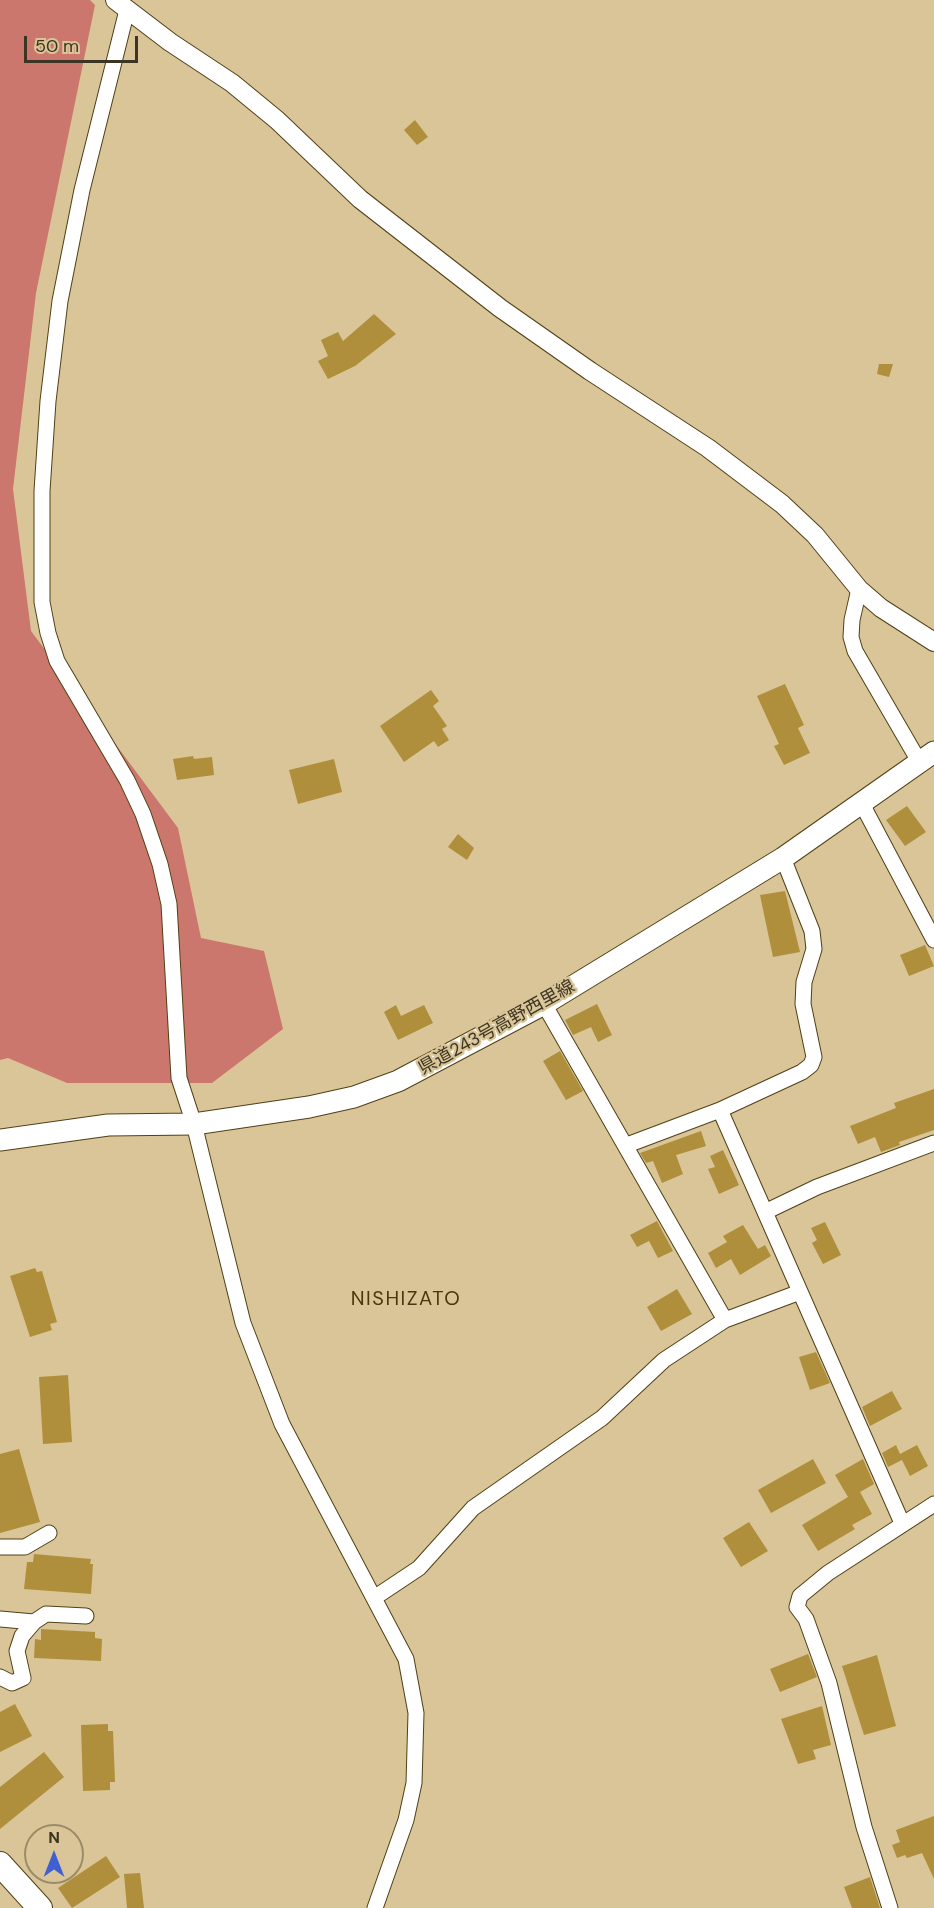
<!DOCTYPE html>
<html>
<head>
<meta charset="utf-8">
<style>
	body { margin:0 }
	#map { position:relative; width:934px; height:1908px; overflow:hidden; background:#d9c597; font-family:"DM Sans",sans-serif }
	canvas { display:block }
	.north { position:absolute; left:24px; top:1824px; width:60px; height:60px; box-sizing:border-box; background:#d9c597; border:2px solid #9b8b69; border-radius:50%; rotate:0deg; font-size:16px; font-weight:700; line-height:24px; text-align:center; color:#3d3523 }
	.north::after { content:''; display:block; margin:auto; width:21px; height:27px; background:#3f60d2; clip-path:polygon(50% 0,100% 100%,50% 72%,0 100%) }
	.scale { position:absolute; left:24px; top:36px; width:114px; height:27px; box-sizing:border-box; border:3px solid #3d3523; border-top:0; padding-left:8px; font-size:18px; line-height:21px; white-space:nowrap; color:#3d3523; -webkit-text-stroke:4px #d9c597; paint-order:stroke }
</style>
</head>
<body>
<div id="map">
<canvas width="934" height="1908"></canvas>
<div class="north">N</div>
<div class="scale">50 m</div>
</div>
<script>
const context = document.querySelector('canvas').getContext('2d');
context.lineJoin = 'round';
function fillPath(path, color) { context.fillStyle = color; context.fill(path, 'evenodd'); }
const shape = rows => new Path2D(rows.map(r => 'M' + r).join(''));
function stroke(path, color, width, dash) { context.strokeStyle = color; context.lineWidth = width; context.lineCap = dash ? 'butt' : 'round'; context.setLineDash(dash || []); context.stroke(path); }
function label(font, color, halo, rows, align = 'center') {
  context.font = font + ' "DM Sans","Noto Sans JP",sans-serif'; context.lineWidth = 4.5; context.setLineDash([]); context.textBaseline = 'middle'; context.strokeStyle = halo; context.fillStyle = color; for (const [text, x, y, turn = 0] of rows) {
    context.save(); context.translate(x, y); context.rotate((+turn || 0) * Math.PI / 180); context.textAlign = isNaN(turn) ? turn : align; if (halo) context.strokeText(text, 0, 0); context.fillText(text, 0, 0); context.restore();
  }
}
fillPath(shape([
	[0,0,90,0,95,5,36,293,13,489,31,631,178,828,201,938,264,951,283,1029,212,1083,67,1083,8,1058,0,1060]
]), '#cc776d');
fillPath(shape([
	[415,120,428,137,417,145,404,130],
	[374,314,396,334,355,366,328,379,318,361,328,356,321,340,338,332,343,341],
	[879,364,893,364,889,377,877,374],
	[785,684,804,725,798,728,810,753,784,765,774,746,779,744,757,696],
	[431,690,439,701,433,706,447,726,442,729,449,740,438,747,434,741,404,762,380,726],
	[193,756,194,759,212,757,214,775,177,780,173,759],
	[334,759,342,792,298,804,289,770],
	[907,806,926,832,905,846,886,820],
	[458,834,474,848,467,860,448,847],
	[785,891,800,952,773,957,760,895],
	[925,945,934,966,909,976,900,955],
	[597,1004,612,1035,598,1042,591,1027,573,1035,565,1020],
	[396,1005,401,1016,424,1005,433,1023,398,1040,384,1012],
	[560,1051,583,1091,566,1100,543,1061],
	[934,1089,934,1130,899,1142,900,1145,881,1152,875,1137,858,1144,850,1126,896,1108,894,1103],
	[701,1131,706,1146,676,1155,683,1174,662,1183,653,1161,646,1163,640,1153],
	[723,1150,739,1185,719,1194,708,1169,715,1167,710,1156],
	[657,1221,673,1251,658,1258,649,1241,637,1247,630,1235],
	[825,1222,841,1255,823,1264,812,1243,817,1240,811,1228],
	[743,1225,758,1249,765,1245,771,1256,740,1275,731,1259,716,1268,708,1253,727,1242,723,1236],
	[35,1268,37,1272,42,1271,57,1322,50,1324,52,1330,30,1337,10,1276],
	[677,1289,692,1314,661,1331,647,1307],
	[816,1352,830,1383,810,1390,799,1357],
	[68,1375,72,1442,43,1444,39,1377],
	[892,1391,902,1409,870,1426,862,1407],
	[896,1445,900,1454,917,1445,928,1466,910,1476,902,1460,888,1467,882,1453],
	[19,1449,40,1522,0,1533,0,1454],
	[813,1459,826,1483,771,1513,758,1490],
	[863,1459,874,1484,860,1492,872,1514,852,1525,855,1529,818,1551,802,1525,848,1497,835,1475],
	[749,1522,768,1551,741,1567,723,1538],
	[34,1554,91,1559,90,1564,93,1564,91,1594,24,1589,27,1562,33,1562],
	[41,1629,95,1632,95,1638,102,1639,101,1661,34,1658,35,1639,41,1640],
	[808,1654,817,1677,780,1692,770,1669],
	[877,1655,896,1726,864,1735,842,1666],
	[15,1704,32,1736,0,1752,0,1712],
	[822,1706,831,1745,813,1750,816,1759,798,1764,781,1719],
	[108,1724,108,1731,113,1731,115,1782,110,1782,110,1790,83,1791,81,1725],
	[44,1752,64,1777,0,1829,0,1787],
	[934,1816,934,1879,922,1853,907,1858,905,1855,897,1858,892,1845,900,1842,896,1830],
	[106,1856,120,1877,72,1908,58,1888],
	[140,1873,144,1908,127,1908,124,1874],
	[870,1877,880,1908,852,1908,844,1887]
]), '#af8f3b');
const minor = shape([
	[127,10,82,190,60,301,48,401,42,491,42,602,48,633,57,661,127,780,143,814,160,864,169,904,179,1078,194,1124,243,1323,282,1424,406,1659,416,1713,414,1783,406,1820,375,1908],
	[859,589,852,620,851,637,855,651,920,763],
	[862,804,934,940],
	[544,1004,725,1320],
	[720,1110,902,1523],
	[627,1145,720,1110,802,1072,811,1065,814,1057,803,1004,804,982,814,949,812,931,783,858],
	[765,1212,817,1187,934,1143],
	[0,1547,25,1547,49,1533],
	[374,1598,419,1568,473,1508,602,1418,664,1360,725,1320,800,1292],
	[0,1619,34,1622],
	[0,1677,12,1683,23,1678,17,1651,22,1636,34,1622,46,1614,86,1616],
	[890,1908,864,1827,829,1683,806,1619,797,1607,800,1596,828,1573,934,1504]
]);
const tertiary = shape([
	[115,0,170,42,232,83,277,120,360,199,500,308,590,371,708,448,782,504,815,535,859,589,881,608,934,642]
]);
const secondary = shape([
	[0,1140,108,1125,194,1124,309,1107,354,1097,398,1081,544,1004,783,858,934,752]
]);
const primary = shape([
	[0,1864,40,1908]
]);
stroke(minor, '#514015', 17);
stroke(tertiary, '#514015', 20);
stroke(secondary, '#514015', 23);
stroke(primary, '#514015', 26);
stroke(minor, '#fff', 15);
stroke(tertiary, '#fff', 18);
stroke(secondary, '#fff', 21);
stroke(primary, '#fff', 24);
label('18px', '#3d3523', '#d9c597', [
	["県道243号高野西里線",497,1028,-29]
]);
context.letterSpacing = '1.5px';
label('20px', '#49380b', '#d9c597', [
	["NISHIZATO",406,1300]
]);
context.letterSpacing = '0px';
</script>
</body>
</html>
